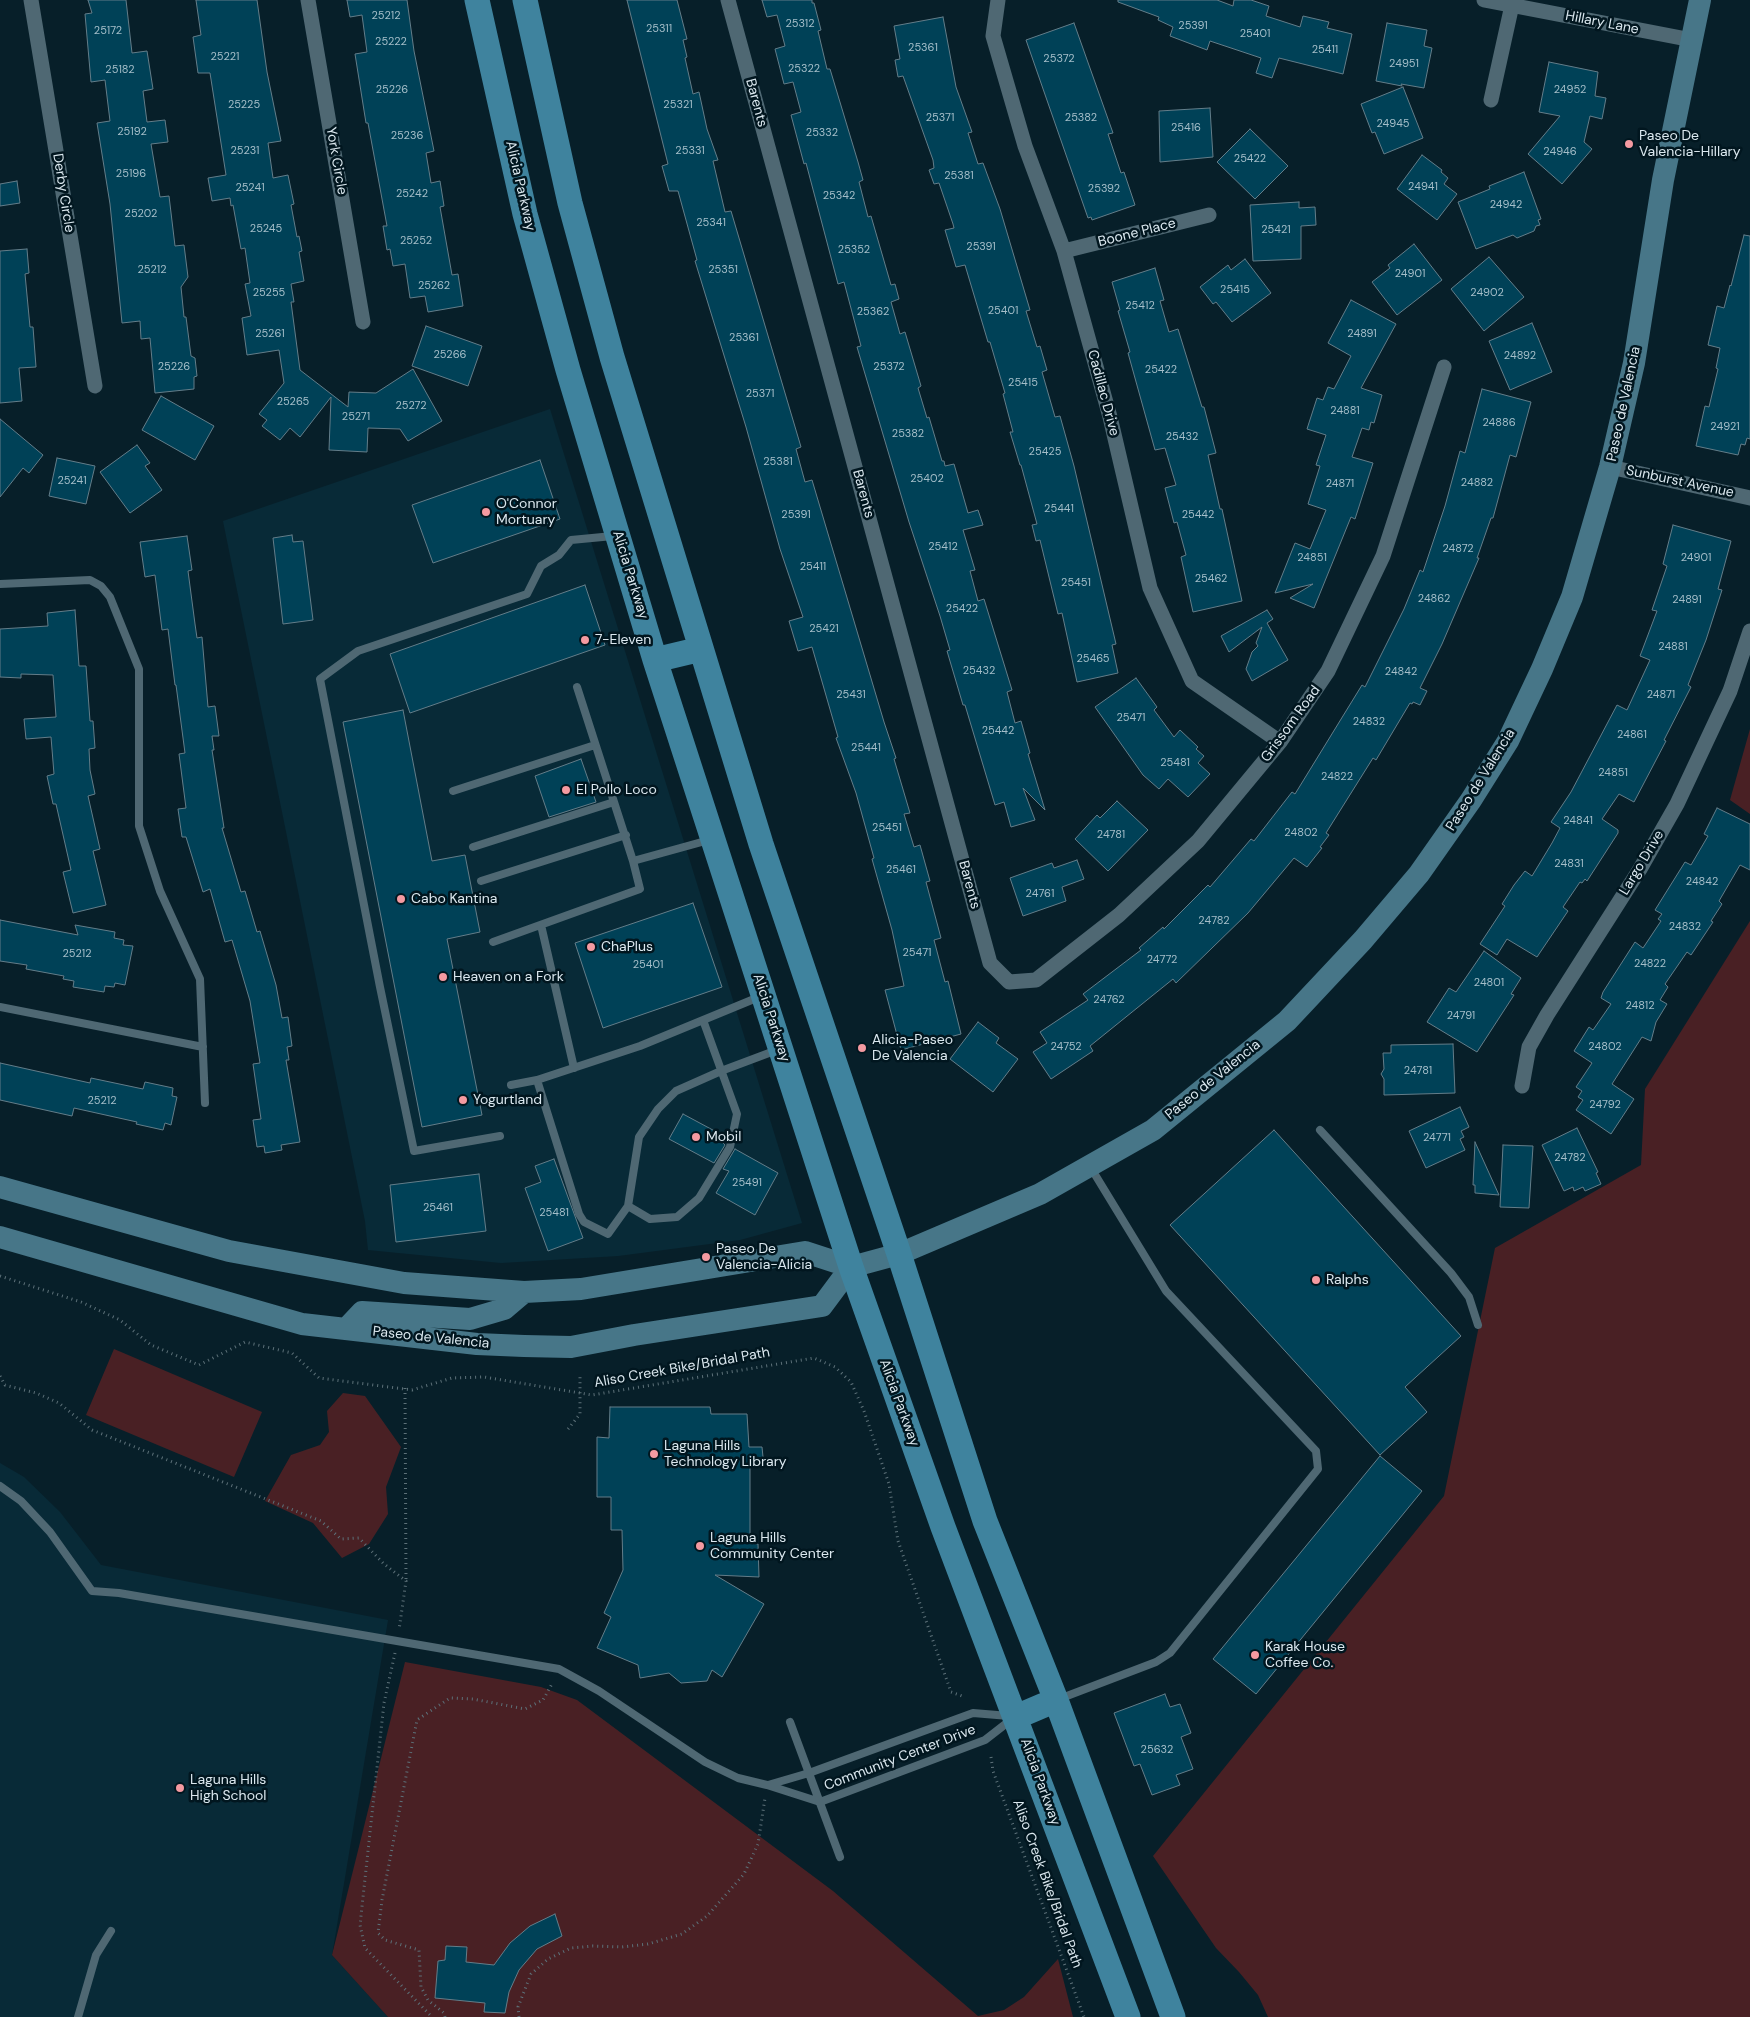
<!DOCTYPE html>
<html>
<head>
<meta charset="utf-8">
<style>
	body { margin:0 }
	canvas { display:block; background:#071f29 }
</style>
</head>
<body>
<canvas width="1750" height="2017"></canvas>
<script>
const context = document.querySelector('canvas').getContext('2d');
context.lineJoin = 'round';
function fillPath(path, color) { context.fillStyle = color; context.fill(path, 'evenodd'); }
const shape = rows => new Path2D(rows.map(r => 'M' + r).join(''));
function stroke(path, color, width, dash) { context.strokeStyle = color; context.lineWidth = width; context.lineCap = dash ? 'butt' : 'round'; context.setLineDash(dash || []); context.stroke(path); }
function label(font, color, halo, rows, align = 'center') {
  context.font = font + ' "DM Sans",sans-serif'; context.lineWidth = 5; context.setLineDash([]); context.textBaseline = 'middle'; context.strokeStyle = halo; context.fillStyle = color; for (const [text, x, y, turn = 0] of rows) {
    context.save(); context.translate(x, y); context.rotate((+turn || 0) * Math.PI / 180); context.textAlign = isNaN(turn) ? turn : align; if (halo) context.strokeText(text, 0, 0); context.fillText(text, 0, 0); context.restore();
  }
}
fillPath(shape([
	[550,409,802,1223,740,1240,618,1256,501,1263,368,1250,365,1221,223,521],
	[0,1463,24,1477,60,1512,101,1565,388,1620,332,1955,388,2017,0,2017]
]), '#082a37');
fillPath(shape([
	[1750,729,1750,814,1730,800],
	[1750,921,1750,2017,1268,2017,1258,1995,1239,1972,1216,1948,1153,1856,1444,1496,1495,1248,1641,1165,1645,1089],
	[114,1349,262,1412,234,1477,86,1415],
	[343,1393,365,1396,401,1447,386,1487,388,1514,369,1544,342,1558,313,1523,265,1501,291,1455,320,1445,329,1432,327,1411],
	[405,1662,541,1687,577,1700,833,1891,978,2016,1004,2010,1024,1997,1058,1959,1073,2017,388,2017,332,1955]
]), '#492024');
const building = shape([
	[88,0,126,0,132,53,147,51,153,89,143,91,147,122,165,120,168,142,151,144,160,197,169,196,175,246,184,245,188,277,181,287,184,317,186,317,191,356,195,358,197,376,194,377,194,389,155,393,150,338,141,339,140,321,122,323,110,204,97,123,110,121,105,80,91,82,85,14,92,13,88,0],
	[196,0,257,0,267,72,281,141,268,143,273,178,288,175,294,204,291,205,297,237,299,236,302,251,299,252,304,281,291,284,294,302,291,302,300,370,348,407,349,392,376,393,413,369,442,421,408,441,400,429,368,428,367,452,329,450,331,397,300,437,290,428,280,440,262,426,267,420,259,414,284,383,279,350,247,355,242,318,251,316,245,284,250,283,245,248,241,249,233,205,231,206,230,198,212,201,208,178,226,175,210,73,198,73,193,37,201,35,196,0],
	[347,0,407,0,414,51,434,151,426,153,431,183,440,181,444,206,440,207,452,275,458,274,463,306,428,312,425,296,410,298,405,264,393,266,390,249,387,250,383,226,387,226,368,123,366,123,355,54,367,52,362,15,350,17,347,0],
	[627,0,677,0,687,39,683,40,687,57,685,58,693,94,699,92,707,129,718,160,713,161,725,212,731,211,801,447,796,449,805,482,812,480,884,722,896,758,894,759,910,813,904,814,914,847,920,845,930,881,926,882,941,938,934,940,945,982,948,981,961,1034,901,1050,885,990,904,986,892,930,872,859,874,858,856,793,836,738,838,737,812,647,798,651,789,621,803,617,780,549,746,427,695,261,697,260,678,191,669,191,662,166,668,164,627,0],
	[762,0,812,0,812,3,814,3,821,30,818,31,827,69,830,69,858,162,863,180,859,182,868,217,871,216,891,285,895,284,899,299,891,302,900,334,905,332,921,386,918,388,927,418,929,417,942,461,944,461,945,466,954,464,968,513,978,510,983,525,963,530,975,570,970,571,978,601,984,599,1012,690,1007,692,1015,723,1021,721,1030,753,1028,754,1045,810,1023,788,1035,820,1011,827,1004,802,995,805,965,705,963,705,947,651,950,650,940,616,909,522,857,347,861,346,844,282,838,284,806,163,804,164,791,115,801,112,793,82,784,84,775,49,785,46,777,15,767,17,762,0],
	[1118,0,1217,0,1233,6,1234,0,1251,0,1269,6,1266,16,1300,27,1303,16,1329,22,1327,28,1352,34,1343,74,1279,58,1272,78,1256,73,1261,58,1210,41,1207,50,1170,36,1173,27,1158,20,1159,17,1118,2,1118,0],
	[943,17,956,87,972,132,968,133,978,164,983,163,1000,209,1030,310,1026,311,1037,347,1040,346,1047,370,1042,372,1055,417,1060,416,1074,466,1116,644,1112,645,1118,673,1077,682,1062,613,1058,614,1040,540,1036,541,1032,525,1037,524,1021,465,1020,465,1010,432,1013,432,1003,394,1005,393,990,342,988,342,965,265,956,267,945,230,954,228,953,224,939,183,934,184,929,170,934,168,933,160,903,76,898,77,895,60,900,59,894,26,943,17],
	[1074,23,1113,133,1108,134,1121,173,1124,172,1135,205,1092,220,1091,217,1088,218,1026,40,1074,23],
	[1387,23,1427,30,1424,46,1432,48,1424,88,1401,84,1402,86,1376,81,1387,23],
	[1549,62,1598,72,1595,96,1606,98,1602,119,1590,116,1584,142,1592,149,1562,184,1528,154,1560,116,1539,112,1549,62],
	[1403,87,1423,138,1384,154,1375,132,1372,133,1361,104,1403,87],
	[1210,108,1213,157,1160,162,1159,111,1210,108],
	[1250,129,1288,166,1255,199,1217,162,1250,129],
	[1422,155,1442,170,1441,172,1448,178,1444,184,1457,194,1437,220,1397,189,1422,155],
	[1524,172,1541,219,1538,220,1540,225,1536,226,1534,231,1517,238,1513,235,1476,249,1458,202,1490,189,1489,186,1524,172],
	[17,181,20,203,0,206,0,184,17,181],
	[1299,202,1299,208,1315,207,1316,225,1301,226,1301,259,1253,261,1250,205,1299,202],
	[1744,235,1750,236,1750,439,1747,438,1745,445,1741,444,1738,455,1696,446,1705,406,1709,407,1718,369,1716,368,1720,348,1708,345,1717,306,1724,308,1730,285,1731,286,1744,235],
	[1414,244,1442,280,1397,315,1372,282,1390,268,1388,265,1414,244],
	[27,249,29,273,25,274,30,327,33,327,36,367,19,368,22,401,0,403,0,251,27,249],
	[1489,257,1524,297,1484,331,1451,289,1489,257],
	[1245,259,1271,293,1232,322,1216,302,1213,304,1200,287,1228,265,1231,270,1245,259],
	[1155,268,1164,300,1160,301,1169,332,1178,329,1202,407,1204,407,1216,453,1208,455,1220,509,1222,509,1242,601,1193,612,1181,557,1186,555,1177,522,1174,523,1165,488,1176,485,1165,448,1155,450,1128,353,1130,352,1118,311,1120,310,1112,282,1155,268],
	[1351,300,1396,324,1361,388,1382,395,1374,423,1371,422,1369,430,1362,428,1352,457,1373,463,1355,519,1351,517,1314,608,1290,598,1313,584,1275,593,1295,543,1310,549,1326,510,1308,504,1320,466,1316,465,1326,435,1307,429,1317,398,1323,400,1328,387,1334,389,1351,356,1328,343,1351,300],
	[1532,323,1552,372,1510,390,1489,341,1532,323],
	[426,326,482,346,468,386,412,366,426,326],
	[1482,389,1531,402,1516,457,1510,455,1493,518,1491,518,1477,558,1479,558,1442,644,1420,688,1427,691,1420,705,1413,702,1412,704,1410,703,1376,760,1373,758,1326,833,1329,835,1320,847,1322,848,1307,867,1294,858,1248,913,1176,983,1173,979,1090,1046,1093,1051,1051,1079,1033,1052,1047,1043,1040,1032,1088,1000,1083,994,1141,950,1139,948,1163,927,1164,929,1208,885,1210,887,1251,839,1254,841,1292,792,1295,794,1362,685,1365,687,1404,609,1420,570,1423,572,1445,506,1460,451,1465,453,1482,389],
	[161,396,214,426,195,460,142,430,161,396],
	[0,419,43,455,29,473,23,468,0,497,0,419],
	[137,445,150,463,145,466,162,490,130,513,100,472,137,445],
	[57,458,95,466,86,504,49,496,57,458],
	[540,460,560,519,433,563,412,505,540,460],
	[1673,525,1731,541,1718,589,1722,590,1706,640,1688,685,1691,687,1664,740,1666,741,1634,802,1619,794,1602,819,1618,830,1618,833,1587,881,1585,879,1582,883,1580,882,1563,907,1568,911,1537,957,1507,939,1497,955,1480,944,1505,906,1502,904,1514,885,1525,871,1532,876,1552,843,1560,828,1551,822,1571,792,1617,705,1627,710,1650,660,1640,656,1657,611,1652,610,1667,566,1663,564,1673,525],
	[292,535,293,542,303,541,313,620,283,624,273,538,292,535],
	[187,536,192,570,188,571,195,624,197,638,202,637,208,707,215,706,219,736,212,736,214,750,212,750,224,828,222,828,241,892,245,891,257,932,260,931,276,985,282,1018,288,1017,292,1046,287,1047,289,1060,286,1060,300,1142,281,1145,282,1150,265,1153,264,1146,257,1147,253,1120,261,1119,253,1064,260,1063,250,1001,232,940,225,942,210,889,203,892,186,837,182,837,178,809,186,808,179,754,185,753,176,685,175,685,168,629,162,630,155,575,145,577,140,542,187,536],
	[585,585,605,645,410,713,390,654,585,585],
	[75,610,79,666,86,666,90,721,93,721,95,748,89,749,90,770,95,794,88,796,100,849,93,851,106,905,73,913,63,872,71,870,56,804,53,804,47,776,54,774,51,737,26,739,24,719,56,717,53,675,21,674,21,678,0,677,0,629,48,626,47,613,75,610],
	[1267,610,1273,619,1267,623,1288,660,1252,681,1246,669,1252,652,1258,646,1256,643,1262,627,1229,652,1221,636,1267,610],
	[1136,678,1157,707,1154,710,1174,737,1180,730,1198,747,1196,749,1204,756,1198,763,1210,774,1188,797,1168,779,1159,789,1143,775,1095,707,1136,678],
	[403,710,432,861,465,855,480,932,447,939,482,1115,422,1127,343,722,403,710],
	[581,759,596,802,549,817,535,776,581,759],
	[1117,801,1148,830,1108,871,1075,839,1097,815,1100,818,1117,801],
	[1717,808,1750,824,1750,870,1740,865,1719,901,1722,904,1711,921,1713,922,1691,955,1687,952,1665,984,1668,987,1660,1000,1667,1004,1656,1022,1651,1041,1642,1037,1612,1084,1634,1099,1611,1134,1576,1110,1583,1100,1578,1097,1582,1091,1576,1087,1592,1063,1574,1051,1589,1027,1593,1030,1611,1004,1601,998,1603,992,1635,942,1643,948,1661,921,1658,919,1662,914,1655,910,1685,862,1691,865,1708,836,1704,834,1717,808],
	[1077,860,1084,879,1062,887,1066,901,1023,916,1010,878,1052,863,1054,868,1077,860],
	[693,903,722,987,603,1028,575,943,693,903],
	[0,920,78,935,75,925,115,932,114,938,124,940,123,945,133,946,125,985,115,983,114,987,105,986,104,992,73,987,74,981,63,979,64,976,26,969,27,965,0,961,0,920],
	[1484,951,1521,978,1511,994,1514,995,1477,1052,1427,1022,1449,988,1456,992,1484,951],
	[978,1022,999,1038,996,1043,1018,1059,993,1092,950,1059,978,1022],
	[1453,1044,1455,1093,1384,1095,1384,1079,1381,1074,1384,1069,1383,1053,1391,1053,1391,1045,1453,1044],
	[0,1063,90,1083,91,1078,143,1089,145,1082,173,1088,172,1096,177,1097,171,1125,165,1123,163,1130,136,1124,137,1122,74,1108,72,1116,0,1100,0,1063],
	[1460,1107,1469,1127,1461,1131,1464,1137,1460,1139,1465,1150,1426,1168,1409,1131,1460,1107],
	[683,1114,724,1136,721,1141,725,1145,714,1163,669,1139,683,1114],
	[1577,1128,1598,1172,1596,1173,1601,1184,1585,1191,1583,1187,1574,1191,1573,1187,1564,1191,1542,1145,1577,1128],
	[1274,1130,1461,1336,1405,1387,1427,1412,1380,1455,1170,1225,1274,1130],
	[1475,1142,1499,1195,1475,1193,1475,1185,1473,1185,1475,1142],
	[1503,1145,1533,1146,1529,1208,1500,1207,1503,1145],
	[735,1149,778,1173,755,1215,716,1193,729,1171,723,1169,735,1149],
	[554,1159,583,1238,548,1251,525,1188,541,1182,535,1166,554,1159],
	[479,1174,486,1231,396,1242,390,1185,479,1174],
	[610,1407,710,1407,711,1414,747,1414,749,1447,762,1447,764,1467,750,1467,750,1543,758,1544,759,1577,715,1575,764,1604,722,1677,712,1670,707,1681,681,1683,669,1673,640,1678,638,1665,597,1648,611,1617,604,1613,623,1570,622,1530,611,1530,611,1497,597,1497,597,1437,609,1438,610,1407],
	[1380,1456,1422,1491,1256,1694,1213,1659,1380,1456],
	[1165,1694,1170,1707,1180,1704,1191,1733,1181,1737,1193,1769,1176,1775,1180,1785,1152,1795,1140,1764,1134,1766,1114,1713,1165,1694],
	[555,1914,562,1936,537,1949,519,1970,509,1992,505,2013,484,2012,485,2003,435,1998,438,1961,445,1960,446,1946,467,1947,466,1962,494,1965,510,1943,530,1926,555,1914]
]);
fillPath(building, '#004157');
stroke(building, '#637d89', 1);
stroke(shape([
	[0,1276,81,1302,120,1320,151,1345,199,1365,245,1342,292,1353,319,1378,412,1390,452,1378,484,1377,592,1395,814,1358,835,1367,851,1382,864,1411,889,1484,898,1541,951,1692,962,1696],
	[0,1376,5,1385,36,1393,59,1403,92,1430,321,1521,341,1539,359,1538,384,1564,406,1581,399,1630],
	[405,1388,406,1581],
	[568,1429,580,1414,580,1377],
	[395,1653,384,1703,360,1925,365,1948,432,2017],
	[991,1757,993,1771,1084,2017],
	[445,2017,444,2013,428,2000,421,1987,419,1950,385,1940,378,1933,382,1900,417,1720,450,1698,473,1699,525,1709,543,1700,553,1682],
	[519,2017,518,2007,531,1974,548,1959,571,1948,593,1946,622,1947,648,1944,682,1934,707,1916,744,1874,758,1844,765,1798]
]), '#5d7179', 3, [1, 4]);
stroke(shape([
	[0,584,90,580,101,586,110,597,139,669,139,826,160,891,200,979,205,1103],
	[577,687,633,861],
	[453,791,595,745],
	[473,847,614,802],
	[481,881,626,835],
	[541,925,574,1068],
	[493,942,640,889,633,861,709,840],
	[0,1007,203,1047],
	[537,1080,579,1214,584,1222,608,1234,628,1206,639,1137,658,1109,676,1091,721,1071,777,1050],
	[511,1085,537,1080,640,1046,759,997],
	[1320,1130,1451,1273,1469,1297,1478,1325],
	[500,1136,414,1151,380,987,320,679,358,651,527,594,541,566,559,555,571,540,613,536],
	[628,1206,650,1219,677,1217,699,1198,730,1147,737,1114,703,1020],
	[0,1486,21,1501,50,1532,92,1591,119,1593,559,1669,599,1691,705,1762,738,1778,767,1785,820,1802,985,1740,1012,1719],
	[1059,1699,1156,1662,1170,1653,1318,1469,1316,1451,1166,1291,1091,1168],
	[790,1722,840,1857],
	[768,1785,809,1773,973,1713,1009,1716],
	[78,2017,96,1955,111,1931]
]), '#4f6873', 8);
stroke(shape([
	[31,0,95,386],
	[308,0,363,322],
	[728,0,990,963,1009,982,1036,980,1119,915,1198,841,1280,742,1328,671,1383,556,1444,367],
	[998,0,993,36,1025,146,1064,251,1110,417,1150,588,1192,681,1280,742],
	[1484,0,1692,40],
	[1491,100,1512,5],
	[1064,251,1209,215],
	[1610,467,1750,498],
	[1522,1086,1529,1047,1547,1015,1640,869,1677,804,1730,691,1750,631]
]), '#4f6873', 15);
stroke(shape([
	[0,1187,229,1251,404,1283,524,1292,581,1289,805,1252,851,1267,899,1254,1040,1194,1153,1130,1287,1021,1363,940,1419,874,1471,800,1508,741,1542,669,1572,597,1610,467,1634,363,1663,180,1700,0],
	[0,1237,302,1324,477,1344,524,1346,571,1347,634,1335,822,1306,851,1267],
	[346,1329,362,1312,470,1319,504,1309,524,1292]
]), '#477688', 22);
stroke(shape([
	[477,0,525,214,568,370,655,660,851,1267,943,1527,1128,2017],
	[525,0,570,203,612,357,761,844,899,1254,985,1521,1056,1700,1173,2017],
	[655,660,701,649],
	[1016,1717,1056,1700]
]), '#3f839e', 25);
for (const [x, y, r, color] of [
	[1629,144,5,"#f49aa1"],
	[486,512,5,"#f49aa1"],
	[585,640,5,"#f49aa1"],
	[566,790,5,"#f49aa1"],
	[401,899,5,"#f49aa1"],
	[591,947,5,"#f49aa1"],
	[443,977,5,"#f49aa1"],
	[862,1048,5,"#f49aa1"],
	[463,1100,5,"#f49aa1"],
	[696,1137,5,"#f49aa1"],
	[706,1257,5,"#f49aa1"],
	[1316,1280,5,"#f49aa1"],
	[654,1454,5,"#f49aa1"],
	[700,1546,5,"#f49aa1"],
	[1255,1655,5,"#f49aa1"],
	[180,1788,5,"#f49aa1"]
]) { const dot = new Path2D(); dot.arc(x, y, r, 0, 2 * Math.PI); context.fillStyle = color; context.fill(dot); stroke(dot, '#01161f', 2); }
label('11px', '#a4bec9', null, [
	["25212",386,16],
	["25312",800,24],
	["25391",1193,26],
	["25311",659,29],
	["25172",108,31],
	["25401",1255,34],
	["25222",391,42],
	["25361",923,48],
	["25411",1325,50],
	["25221",225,57],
	["25372",1059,59],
	["24951",1404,64],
	["25322",804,69],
	["25182",120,70],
	["25226",392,90],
	["24952",1570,90],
	["25225",244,105],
	["25321",678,105],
	["25371",940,118],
	["25382",1081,118],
	["24945",1393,124],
	["25416",1186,128],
	["25192",132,132],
	["25332",822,133],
	["25236",407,136],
	["25231",245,151],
	["25331",690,151],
	["24946",1560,152],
	["25422",1250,159],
	["25196",131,174],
	["25381",959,176],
	["24941",1423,187],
	["25241",250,188],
	["25392",1104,189],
	["25242",412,194],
	["25342",839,196],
	["24942",1506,205],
	["25202",141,214],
	["25341",711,223],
	["25245",266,229],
	["25421",1276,230],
	["25252",416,241],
	["25391",981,247],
	["25352",854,250],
	["25212",152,270],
	["25351",723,270],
	["24901",1410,274],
	["25262",434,286],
	["25415",1235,290],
	["25255",269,293],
	["24902",1487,293],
	["25412",1140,306],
	["25401",1003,311],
	["25362",873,312],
	["25261",270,334],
	["24891",1362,334],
	["25361",744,338],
	["25266",450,355],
	["24892",1520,356],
	["25226",174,367],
	["25372",889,367],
	["25422",1161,370],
	["25415",1023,383],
	["25371",760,394],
	["25265",293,402],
	["25272",411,406],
	["24881",1345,411],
	["25271",356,417],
	["24886",1499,423],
	["24921",1725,427],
	["25382",908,434],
	["25432",1182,437],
	["25425",1045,452],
	["25381",778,462],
	["25402",927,479],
	["25241",72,481],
	["24882",1477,483],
	["24871",1340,484],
	["25441",1059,509],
	["25391",796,515],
	["25442",1198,515],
	["25412",943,547],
	["24872",1458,549],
	["24851",1312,558],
	["24901",1696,558],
	["25411",813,567],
	["25462",1211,579],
	["25451",1076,583],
	["24862",1434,599],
	["24891",1687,600],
	["25422",962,609],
	["25421",824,629],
	["24881",1673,647],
	["25465",1093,659],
	["25432",979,671],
	["24842",1401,672],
	["25431",851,695],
	["24871",1661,695],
	["25471",1131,718],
	["24832",1369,722],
	["25442",998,731],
	["24861",1632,735],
	["25441",866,748],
	["25481",1175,763],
	["24851",1613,773],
	["24822",1337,777],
	["24841",1578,821],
	["25451",887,828],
	["24802",1301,833],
	["24781",1111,835],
	["24831",1569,864],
	["25461",901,870],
	["24842",1702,882],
	["24761",1040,894],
	["24782",1214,921],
	["24832",1685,927],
	["25471",917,953],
	["25212",77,954],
	["24772",1162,960],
	["24822",1650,964],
	["25401",648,965],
	["24801",1489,983],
	["24762",1109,1000],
	["24812",1640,1006],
	["24791",1461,1016],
	["24752",1066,1047],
	["24802",1605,1047],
	["24781",1418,1071],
	["25212",102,1101],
	["24792",1605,1105],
	["24771",1437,1138],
	["24782",1570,1158],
	["25491",747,1183],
	["25461",438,1208],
	["25481",554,1213],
	["25632",1157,1750]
]);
label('14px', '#dbe8ef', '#01161f', [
	["Hillary Lane",1602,23,11],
	["Barents",756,103,75],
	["York Circle",336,161,80],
	["Alicia Parkway",520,186,77],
	["Derby Circle",63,193,81],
	["Boone Place",1137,233,-14],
	["Cadillac Drive",1103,393,75],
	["Paseo de Valencia",1624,404,-78],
	["Sunburst Avenue",1680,482,12],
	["Barents",863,494,75],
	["Alicia Parkway",630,575,73],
	["Grissom Road",1291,724,-54],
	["Paseo de Valencia",1481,780,-58],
	["Largo Drive",1642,863,-59],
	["Barents",969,885,75],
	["Alicia Parkway",771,1018,72],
	["Paseo de Valencia",1213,1080,-39],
	["Paseo de Valencia",431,1338,6],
	["Aliso Creek Bike/Bridal Path",682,1368,-10],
	["Alicia Parkway",899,1403,70],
	["Community Center Drive",900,1758,-21],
	["Alicia Parkway",1040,1782,70],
	["Aliso Creek Bike/Bridal Path",1047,1884,70]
]);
label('14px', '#dbe8ef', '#01161f', [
	["Paseo De",1639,136],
	["Valencia-Hillary",1639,152],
	["O'Connor",496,504],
	["Mortuary",496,520],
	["7-Eleven",595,640],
	["El Pollo Loco",576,790],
	["Cabo Kantina",411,899],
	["ChaPlus",601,947],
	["Heaven on a Fork",453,977],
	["Alicia-Paseo",872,1040],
	["De Valencia",872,1056],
	["Yogurtland",473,1100],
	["Mobil",706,1137],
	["Paseo De",716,1249],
	["Valencia-Alicia",716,1265],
	["Ralphs",1326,1280],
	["Laguna Hills",664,1446],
	["Technology Library",664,1462],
	["Laguna Hills",710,1538],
	["Community Center",710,1554],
	["Karak House",1265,1647],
	["Coffee Co.",1265,1663],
	["Laguna Hills",190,1780],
	["High School",190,1796]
], 'left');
</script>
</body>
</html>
